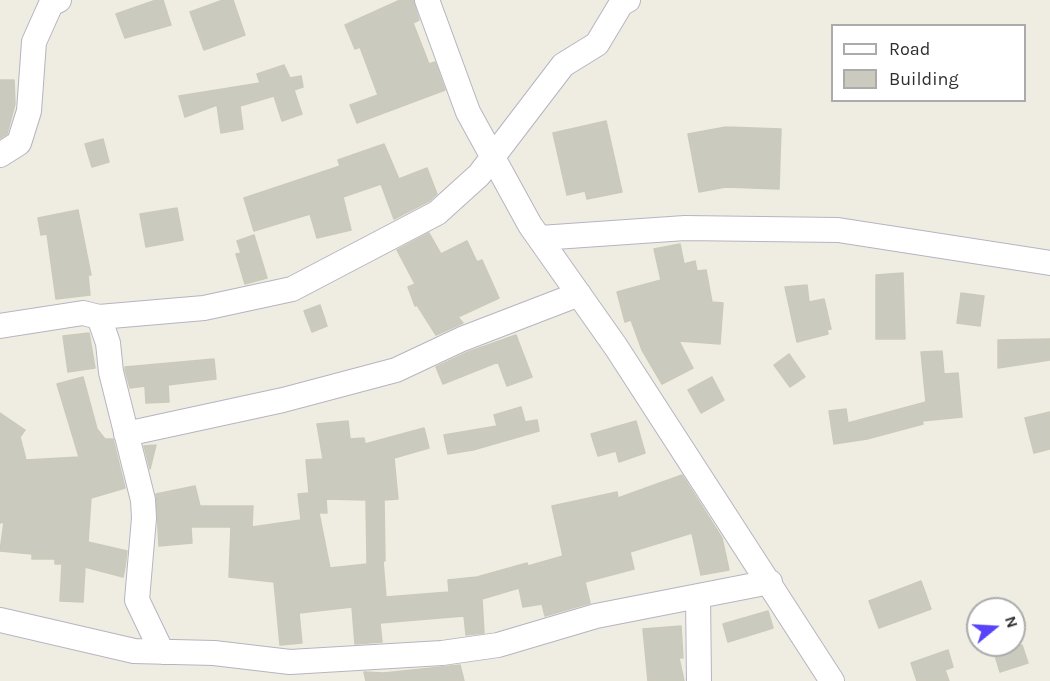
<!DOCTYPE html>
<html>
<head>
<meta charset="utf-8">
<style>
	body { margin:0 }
	#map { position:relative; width:1050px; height:681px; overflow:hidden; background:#efede1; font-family:Karla,sans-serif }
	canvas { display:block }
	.legend { position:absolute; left:831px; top:24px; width:195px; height:78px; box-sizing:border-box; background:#fff; border:2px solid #ababab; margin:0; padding:8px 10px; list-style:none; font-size:18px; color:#2e2e2e }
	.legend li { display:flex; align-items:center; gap:12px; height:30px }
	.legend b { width:30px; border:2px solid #ababab }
	.north { position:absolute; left:966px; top:597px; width:60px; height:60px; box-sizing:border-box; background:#fff; border:2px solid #ababab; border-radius:50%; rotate:72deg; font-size:16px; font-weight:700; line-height:24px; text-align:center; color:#2e2e2e }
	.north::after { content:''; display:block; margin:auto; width:21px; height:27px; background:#5843f9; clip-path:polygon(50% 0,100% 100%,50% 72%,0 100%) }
</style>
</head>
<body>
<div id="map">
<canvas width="1050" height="681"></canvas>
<ul class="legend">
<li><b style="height:8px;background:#fff"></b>Road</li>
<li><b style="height:16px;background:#cbcabf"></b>Building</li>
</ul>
<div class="north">N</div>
</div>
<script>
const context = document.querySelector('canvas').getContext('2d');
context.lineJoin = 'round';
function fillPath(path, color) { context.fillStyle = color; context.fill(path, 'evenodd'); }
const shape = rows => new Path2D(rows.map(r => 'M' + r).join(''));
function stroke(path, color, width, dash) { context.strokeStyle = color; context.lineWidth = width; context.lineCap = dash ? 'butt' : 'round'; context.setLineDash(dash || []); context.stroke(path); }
const building = shape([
	[156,0,163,0,171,25,125,38,116,14,156,0],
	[223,0,233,0,245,35,204,50,190,12,223,0],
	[400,0,413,0,419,20,413,23,429,64,435,62,445,90,357,123,350,105,378,95,360,47,355,49,345,25,400,0],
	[284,65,290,78,301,76,303,87,294,90,302,114,282,121,274,96,240,106,243,129,221,133,217,105,185,117,179,96,260,83,257,74,284,65],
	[0,80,14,80,15,104,7,134,0,138,0,80],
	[606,121,622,192,587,199,585,191,567,195,553,133,606,121],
	[726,127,781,129,779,189,726,187,699,192,688,134,726,127],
	[103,139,109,162,92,167,85,144,103,139],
	[384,144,399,179,427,168,437,194,429,201,394,219,381,184,343,197,351,230,317,238,310,214,254,231,244,198,340,166,338,160,384,144],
	[177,208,183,240,146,247,140,214,177,208],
	[78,210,91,275,88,275,90,295,56,299,47,234,41,235,38,218,78,210],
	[429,233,441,254,467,241,477,262,482,260,499,298,458,317,463,323,436,335,417,305,415,306,408,287,415,284,397,250,429,233],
	[254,235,267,278,245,284,236,254,241,253,237,241,254,235],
	[680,244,684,264,695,261,697,271,706,270,712,302,723,303,720,344,679,341,693,368,662,384,642,350,631,320,625,322,617,292,661,280,654,249,680,244],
	[903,273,905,339,876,339,876,275,903,273],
	[807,285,809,302,824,299,831,329,827,330,828,334,797,342,785,287,807,285],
	[961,293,984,296,980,326,957,323,961,293],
	[320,305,327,326,312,332,304,311,320,305],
	[89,333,95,368,68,372,63,336,89,333],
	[516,335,532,377,507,386,498,362,443,384,436,367,468,352,516,335],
	[1050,339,1050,360,998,368,998,340,1050,339],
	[942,351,944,374,958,373,962,417,922,421,923,424,867,439,834,444,829,411,846,409,848,423,926,402,921,352,942,351],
	[789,354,805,377,790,387,774,365,789,354],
	[214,359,216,379,168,385,169,402,146,403,145,386,130,388,125,370,125,367,214,359],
	[83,377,97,429,105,439,113,439,125,488,91,498,88,542,127,551,125,567,123,577,85,567,83,602,60,601,62,564,55,564,55,559,32,559,32,554,0,551,4,522,0,523,0,413,25,430,20,437,26,460,79,457,57,384,83,377],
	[712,377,724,400,701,413,688,390,712,377],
	[521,407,525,422,537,420,539,431,473,450,448,454,444,435,497,426,494,415,521,407],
	[1050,412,1050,449,1034,453,1025,418,1050,412],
	[348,421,350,439,364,438,365,444,424,428,429,448,394,458,398,499,384,500,385,561,383,561,386,597,449,592,448,580,477,577,527,563,528,566,563,556,552,506,617,492,618,498,682,475,722,538,729,570,701,575,692,533,630,552,634,569,585,582,590,603,545,616,542,604,523,607,519,588,482,599,484,633,466,635,464,616,380,623,382,642,355,644,352,607,299,613,302,643,280,645,274,582,229,577,231,527,191,527,192,543,159,546,156,494,195,486,200,506,253,506,252,527,301,520,298,494,309,493,306,460,323,459,317,424,348,421],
	[326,499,366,500,367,564,330,568,319,513,327,513,326,499],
	[636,421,645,453,619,462,616,451,598,456,591,434,636,421],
	[156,445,150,469,144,446,156,445],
	[921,581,931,609,879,628,869,601,921,581],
	[768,611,773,628,728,642,723,624,768,611],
	[681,626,683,658,679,658,684,681,648,681,643,629,681,626],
	[992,645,1022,645,1028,663,1000,672,992,645],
	[948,650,953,667,945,670,949,681,917,681,911,663,948,650],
	[460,665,464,681,366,681,364,672,384,673,460,665]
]);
fillPath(building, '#cbcabf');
stroke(building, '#cbcaba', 1.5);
const street = shape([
	[427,0,468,112,530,225,616,347,832,681],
	[0,155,19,143,29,111,34,42,51,4,59,0],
	[540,238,685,228,838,230,1050,263],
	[99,317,204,308,292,289,437,213,479,175,563,65,597,44,621,4,628,0],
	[0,326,83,313,99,317,108,343,111,372,143,500,144,518,137,600,162,652],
	[126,434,283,400,396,370,462,339,579,294],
	[698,596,699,681],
	[0,620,134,651,214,653,290,662,442,653,498,645,596,616,770,582]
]);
stroke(street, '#b6b4c1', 26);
stroke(street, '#fff', 24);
</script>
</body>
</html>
